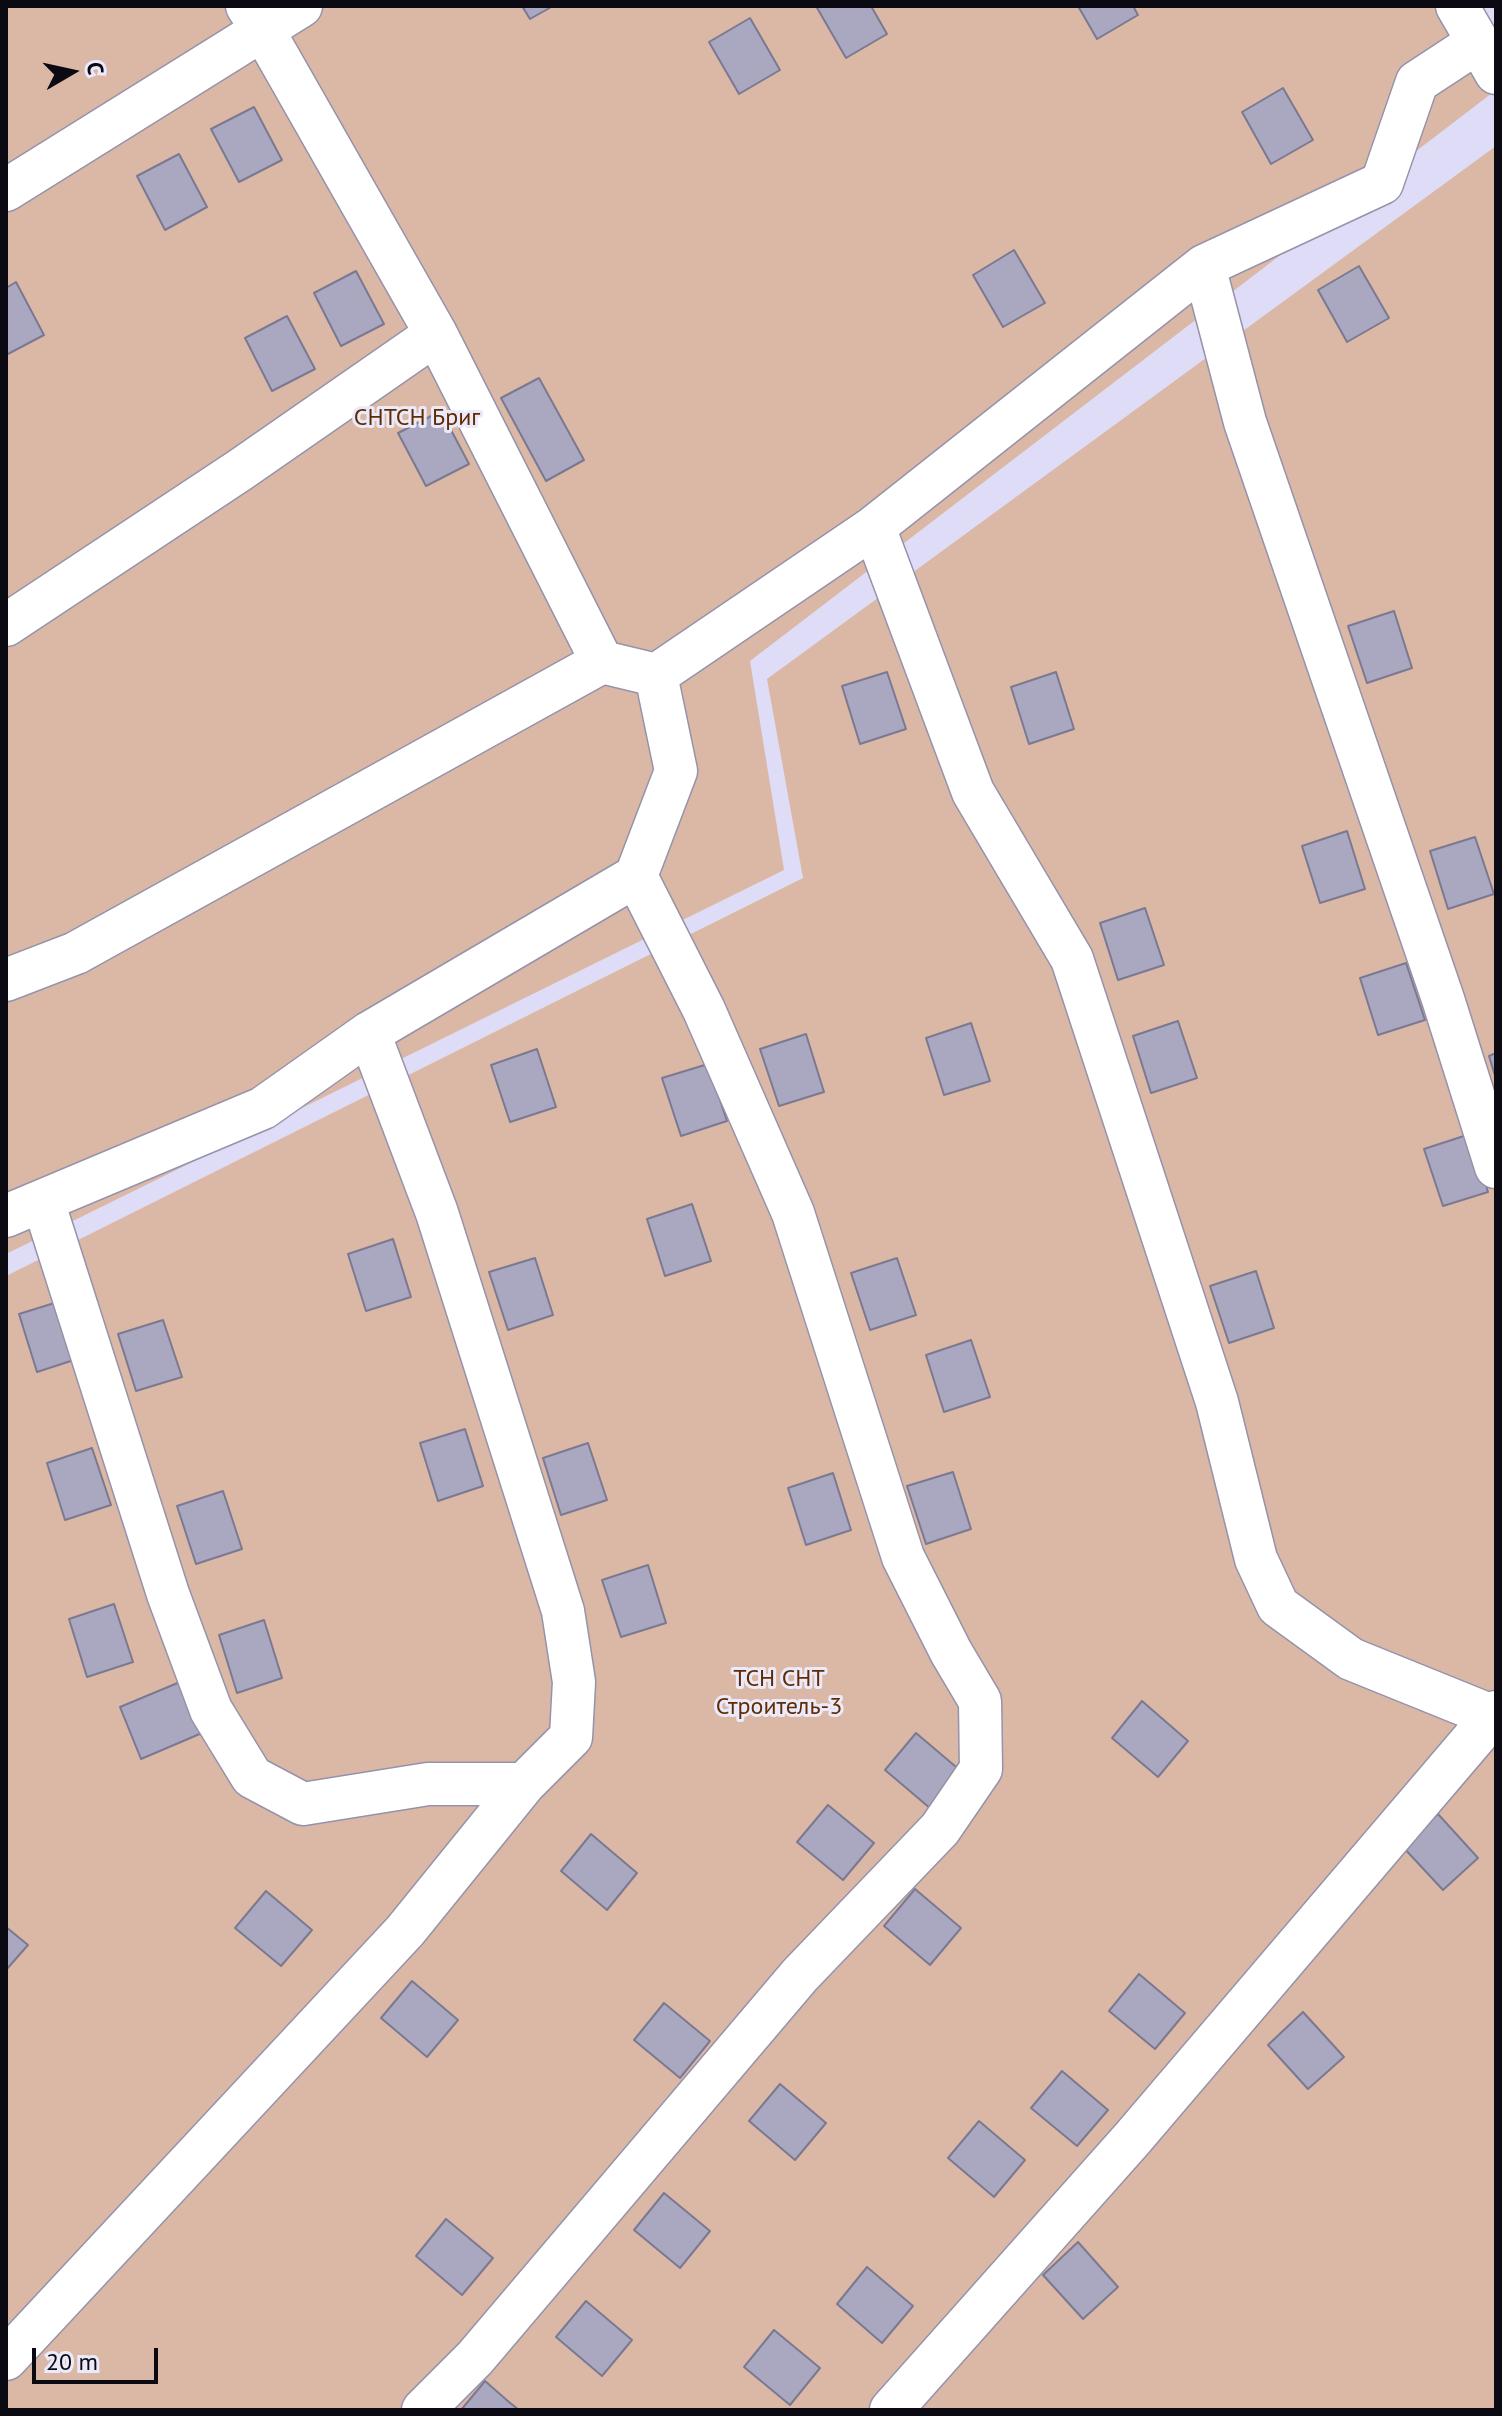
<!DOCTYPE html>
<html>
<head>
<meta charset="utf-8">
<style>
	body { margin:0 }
	#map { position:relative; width:1502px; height:2416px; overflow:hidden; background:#dedcf6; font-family:"PT Sans",sans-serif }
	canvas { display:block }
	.frame { position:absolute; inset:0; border:8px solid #0b0a13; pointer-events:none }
	.north { position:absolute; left:32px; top:32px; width:80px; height:80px; -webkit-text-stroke:6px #ebeafa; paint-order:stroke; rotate:81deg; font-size:22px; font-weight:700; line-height:32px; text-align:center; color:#0b0a13 }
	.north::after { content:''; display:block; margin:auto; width:28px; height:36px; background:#0b0a13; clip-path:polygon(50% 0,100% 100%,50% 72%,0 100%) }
	.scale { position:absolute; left:32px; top:2348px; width:126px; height:36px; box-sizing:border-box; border:4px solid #0b0a13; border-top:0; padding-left:10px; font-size:24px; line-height:28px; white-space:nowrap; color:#0b0a13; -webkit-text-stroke:6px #ebeafa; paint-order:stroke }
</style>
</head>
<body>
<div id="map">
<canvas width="1502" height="2416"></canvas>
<div class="frame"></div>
<div class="north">С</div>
<div class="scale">20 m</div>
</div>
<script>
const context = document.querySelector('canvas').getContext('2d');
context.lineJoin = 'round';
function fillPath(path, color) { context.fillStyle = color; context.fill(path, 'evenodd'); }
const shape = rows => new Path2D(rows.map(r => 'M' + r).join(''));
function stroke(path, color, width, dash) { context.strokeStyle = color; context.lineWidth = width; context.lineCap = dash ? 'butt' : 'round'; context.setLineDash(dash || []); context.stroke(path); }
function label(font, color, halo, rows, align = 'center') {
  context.font = font + ' "PT Sans",sans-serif'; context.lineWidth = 6; context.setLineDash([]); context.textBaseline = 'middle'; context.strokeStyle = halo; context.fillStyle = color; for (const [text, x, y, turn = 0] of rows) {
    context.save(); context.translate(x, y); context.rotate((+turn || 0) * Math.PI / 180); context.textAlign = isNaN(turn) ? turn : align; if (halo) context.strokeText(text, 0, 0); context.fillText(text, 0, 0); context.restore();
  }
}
fillPath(shape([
	[6,6,1471,6,1496,90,750,661,784,870,6,1254],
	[1496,146,1496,2410,8,2410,6,2408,6,1276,803,878,767,679]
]), '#dbb8a5');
const building = shape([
	[522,6,553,6,530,19,522,6],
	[816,6,871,6,887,34,846,58,816,6],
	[1078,6,1133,6,1138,15,1097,39,1078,6],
	[750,18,780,70,739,94,709,42,750,18],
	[1283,88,1313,140,1271,164,1242,112,1283,88],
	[254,107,282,160,239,182,211,129,254,107],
	[179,154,207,207,165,230,137,176,179,154],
	[1014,250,1045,303,1003,327,973,275,1014,250],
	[1359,266,1389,318,1347,342,1318,290,1359,266],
	[356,271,384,324,341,346,314,293,356,271],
	[16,282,44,335,6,355,6,288,16,282],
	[287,316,315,369,272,391,245,338,287,316],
	[539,378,584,460,546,481,501,398,539,378],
	[441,411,469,464,426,486,398,433,441,411],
	[1394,611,1412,668,1367,683,1348,626,1394,611],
	[887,672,906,729,860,744,842,686,887,672],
	[1056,672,1074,729,1029,744,1011,687,1056,672],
	[1347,831,1365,889,1320,903,1302,846,1347,831],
	[1475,837,1494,894,1448,909,1430,851,1475,837],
	[1145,908,1164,965,1118,980,1100,923,1145,908],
	[1406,963,1425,1020,1378,1035,1360,978,1406,963],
	[1178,1021,1197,1078,1151,1093,1133,1036,1178,1021],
	[971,1023,990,1081,944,1095,926,1038,971,1023],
	[806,1034,824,1092,779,1106,760,1049,806,1034],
	[537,1049,556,1107,510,1122,491,1065,537,1049],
	[1496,1053,1496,1079,1489,1056,1496,1053],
	[708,1064,727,1121,681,1136,662,1078,708,1064],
	[1470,1134,1488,1192,1443,1206,1424,1149,1470,1134],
	[692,1204,711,1261,665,1276,647,1219,692,1204],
	[393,1239,411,1297,366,1311,348,1254,393,1239],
	[535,1258,553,1315,508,1330,489,1272,535,1258],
	[897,1258,916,1315,870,1330,851,1273,897,1258],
	[1256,1271,1274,1328,1229,1343,1210,1286,1256,1271],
	[64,1300,83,1357,37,1372,19,1314,64,1300],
	[163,1320,182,1377,136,1391,118,1334,163,1320],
	[971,1340,990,1397,944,1412,926,1355,971,1340],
	[465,1429,483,1486,438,1501,420,1443,465,1429],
	[588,1443,607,1500,561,1515,543,1458,588,1443],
	[92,1448,111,1505,65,1520,47,1463,92,1448],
	[953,1472,971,1529,926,1544,907,1486,953,1472],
	[833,1473,851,1530,806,1545,788,1488,833,1473],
	[223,1491,242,1549,196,1564,177,1506,223,1491],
	[648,1565,666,1623,621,1637,602,1580,648,1565],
	[114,1604,133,1662,87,1677,69,1619,114,1604],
	[264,1620,282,1678,237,1693,219,1635,264,1620],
	[180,1682,202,1733,141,1759,120,1707,180,1682],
	[1142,1701,1188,1741,1158,1777,1112,1738,1142,1701],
	[916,1733,962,1772,931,1809,885,1770,916,1733],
	[828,1805,874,1843,843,1880,797,1842,828,1805],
	[1438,1814,1478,1858,1443,1890,1402,1846,1438,1814],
	[591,1834,637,1873,607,1910,561,1871,591,1834],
	[915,1889,961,1928,930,1965,884,1926,915,1889],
	[266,1891,312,1930,281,1966,235,1928,266,1891],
	[6,1927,28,1945,6,1970,6,1927],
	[1139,1974,1185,2013,1155,2049,1109,2011,1139,1974],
	[412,1981,458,2020,427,2057,381,2018,412,1981],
	[664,2003,710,2041,680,2078,634,2040,664,2003],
	[1303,2012,1344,2057,1308,2089,1268,2045,1303,2012],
	[1062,2071,1108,2110,1077,2146,1031,2108,1062,2071],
	[780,2084,826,2123,795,2160,749,2121,780,2084],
	[979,2121,1025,2160,994,2197,948,2158,979,2121],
	[664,2193,710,2231,680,2268,634,2230,664,2193],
	[446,2219,493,2258,462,2295,416,2256,446,2219],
	[1078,2242,1118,2287,1083,2319,1043,2275,1078,2242],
	[867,2267,913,2306,882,2343,837,2304,867,2267],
	[586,2301,632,2340,602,2376,556,2337,586,2301],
	[774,2330,820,2368,790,2405,744,2367,774,2330],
	[485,2381,509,2402,519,2410,461,2410,485,2381]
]);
fillPath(building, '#aaa8c1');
stroke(building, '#7b7991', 2);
const minor = shape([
	[247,6,263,30,436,334,602,662],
	[1457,6,1496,73],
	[6,190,301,6],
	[1204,266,1245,422,1443,999,1496,1167],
	[874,527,973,792,1072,959,1217,1402,1256,1559,1278,1606,1351,1659,1492,1716],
	[6,625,240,470,436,334],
	[6,980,76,953,602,662,656,675,874,527,1204,266,1382,183,1417,82,1478,42],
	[43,1201,168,1594,211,1710,252,1777,303,1804,428,1784,524,1784],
	[6,1216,263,1108,369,1033,636,876,676,771,656,675],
	[6,2359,405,1931,524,1784,571,1737,574,1682,563,1611,437,1213,369,1033],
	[423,2410,475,2358,800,1975,940,1829,981,1769,980,1701,951,1652,903,1557,793,1213,704,1010,636,876],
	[891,2410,1132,2139,1496,1712]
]);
stroke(minor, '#9593ab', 45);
stroke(minor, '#fff', 42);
label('24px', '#602b01', '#ebeafa', [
	["СНТСН Бриг",417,418],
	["ТСН СНТ",779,1679],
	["Строитель-3",779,1707]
]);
</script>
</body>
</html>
